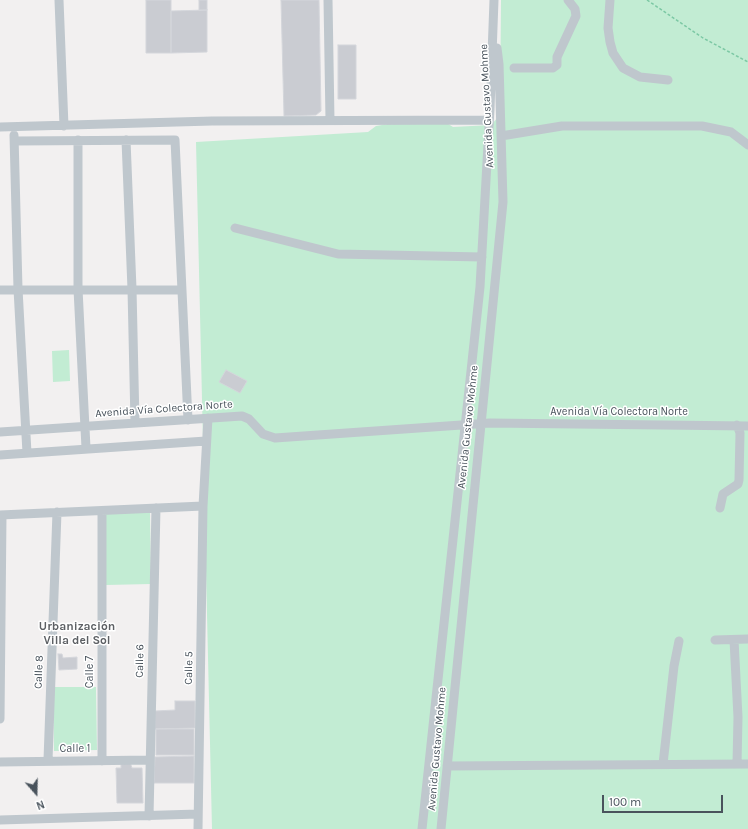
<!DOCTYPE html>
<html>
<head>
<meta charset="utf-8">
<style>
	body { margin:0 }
	#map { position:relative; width:748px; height:829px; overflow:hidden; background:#f2f0f0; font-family:Karla,sans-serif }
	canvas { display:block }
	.north { position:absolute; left:16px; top:773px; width:40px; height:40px; -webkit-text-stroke:3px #fff; paint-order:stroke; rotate:160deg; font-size:11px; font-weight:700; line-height:16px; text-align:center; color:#49535c }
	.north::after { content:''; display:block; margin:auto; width:14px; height:18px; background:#49535c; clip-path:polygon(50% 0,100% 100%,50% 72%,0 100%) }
	.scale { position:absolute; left:602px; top:795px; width:121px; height:18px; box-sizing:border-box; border:2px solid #49535c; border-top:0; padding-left:5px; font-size:12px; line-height:14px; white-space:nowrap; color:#49535c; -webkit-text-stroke:3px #fff; paint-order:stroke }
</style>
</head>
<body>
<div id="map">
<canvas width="748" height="829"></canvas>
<div class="north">N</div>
<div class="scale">100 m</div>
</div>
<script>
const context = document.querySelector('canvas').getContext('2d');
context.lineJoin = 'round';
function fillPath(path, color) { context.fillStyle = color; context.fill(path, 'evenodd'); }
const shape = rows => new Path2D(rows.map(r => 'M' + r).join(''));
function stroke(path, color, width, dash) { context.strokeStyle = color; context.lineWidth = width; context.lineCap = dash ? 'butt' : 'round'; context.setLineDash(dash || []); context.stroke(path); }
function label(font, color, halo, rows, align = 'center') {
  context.font = font + ' Karla,sans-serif'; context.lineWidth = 3; context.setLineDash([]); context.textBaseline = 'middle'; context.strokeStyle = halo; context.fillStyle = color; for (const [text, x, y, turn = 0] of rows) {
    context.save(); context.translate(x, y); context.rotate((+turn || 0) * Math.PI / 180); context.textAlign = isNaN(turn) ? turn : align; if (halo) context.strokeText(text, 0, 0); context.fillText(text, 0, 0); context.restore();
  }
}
fillPath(shape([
	[501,0,748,0,748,829,212,829,196,142,368,132,376,126,400,122,445,122,453,127,491,125,500,115],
	[69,350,70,381,53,382,52,351],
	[150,512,151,584,106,585,104,514],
	[53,687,96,687,97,750,54,751]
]), '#c2ecd3');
const building = shape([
	[146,0,171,0,171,53,146,53,146,0],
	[199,0,207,0,207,10,199,10,199,0],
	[281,0,319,0,321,111,316,115,284,116,281,0],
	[207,10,207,52,171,53,171,11,207,10],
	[338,45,356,45,356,99,338,99,338,45],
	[226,370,247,381,240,393,219,382,226,370],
	[58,654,62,654,63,658,77,657,77,669,59,670,58,654],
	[175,701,195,701,195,728,155,729,155,711,175,710,175,701],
	[156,729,194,729,194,755,156,755,156,729],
	[194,756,194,783,154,783,155,757,194,756],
	[130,762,132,768,142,768,143,803,117,803,116,768,121,768,121,763,130,762]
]);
fillPath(building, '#caccd2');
stroke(building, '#d4d6db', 1);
stroke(shape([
	[647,0,703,38,748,62]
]), '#7cc8a4', 1.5, [3, 2]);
stroke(shape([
	[59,0,64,126],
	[328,0,330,120],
	[610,0,608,28,610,42,613,53,623,68,640,77,668,80],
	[514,68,553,68,557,65,557,57,576,16,575,9,568,0],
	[0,127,212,121,489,120],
	[14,135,18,289,27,453],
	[501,136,562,126,702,126,731,132,748,145],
	[78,140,78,289,86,448],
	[126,140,132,289,135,423],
	[15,141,175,140,188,420],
	[235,228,338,254,482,257],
	[0,290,182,290],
	[0,432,242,416,249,419,263,434,275,438,490,423,748,426],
	[0,455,206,441],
	[720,508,723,494,738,484,739,480,740,433,737,425],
	[102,511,102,761],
	[0,515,203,506],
	[715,640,748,639],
	[734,640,738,717,737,764],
	[0,719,2,515],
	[48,760,57,512],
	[0,762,150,760],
	[663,764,674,666,679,641],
	[447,766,748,764],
	[149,816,156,508],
	[0,820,198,814],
	[198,829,203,506,208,418],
	[422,829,480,287,490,109,494,0],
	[441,829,503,202,499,64,497,48]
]), '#bfc7cd', 9);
label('11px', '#49535c', '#fff', [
	["Avenida Gustavo Mohme",487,106,-93],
	["Avenida Vía Colectora Norte",164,409,-4],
	["Avenida Vía Colectora Norte",619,412],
	["Avenida Gustavo Mohme",468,427,-84],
	["Calle 6",140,661,-89],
	["Calle 5",189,668,-89],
	["Calle 8",39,672,-88],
	["Calle 7",90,672,-90],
	["Calle 1",75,749],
	["Avenida Gustavo Mohme",437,749,-85]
]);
label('bold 12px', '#5d6064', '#fff', [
	["Urbanización",77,627],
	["Villa del Sol",77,641]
]);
</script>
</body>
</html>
